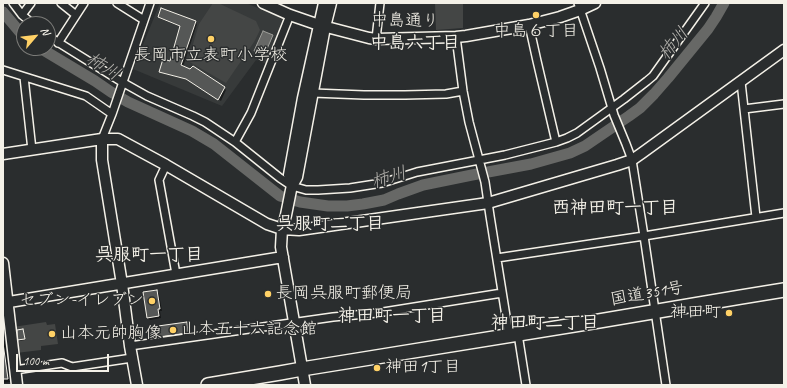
<!DOCTYPE html>
<html>
<head>
<meta charset="utf-8">
<style>
	body { margin:0 }
	#map { position:relative; width:787px; height:388px; overflow:hidden; background:#2a2d2e; font-family:Caveat,sans-serif }
	canvas { display:block }
	.frame { position:absolute; inset:0; border:4px solid #f4f1e8; pointer-events:none }
	.north { position:absolute; left:16px; top:16px; width:40px; height:40px; box-sizing:border-box; background:#2a2d2e; border:1px solid #7b7b78; border-radius:50%; rotate:62deg; font-size:11px; font-weight:700; line-height:16px; text-align:center; color:#f4f1e8 }
	.north::after { content:''; display:block; margin:auto; width:14px; height:18px; background:#ffd166; clip-path:polygon(50% 0,100% 100%,50% 72%,0 100%) }
	.scale { position:absolute; left:16px; top:354px; width:93px; height:18px; box-sizing:border-box; border:2px solid #f4f1e8; border-top:0; padding-left:5px; font-size:12px; line-height:14px; white-space:nowrap; color:#f4f1e8; -webkit-text-stroke:3px #2a2d2e; paint-order:stroke }
</style>
</head>
<body>
<div id="map">
<canvas width="787" height="388"></canvas>
<div class="frame"></div>
<div class="north">N</div>
<div class="scale">100 m</div>
</div>
<script>
const context = document.querySelector('canvas').getContext('2d');
context.lineJoin = 'round';
function fillPath(path, color) { context.fillStyle = color; context.fill(path, 'evenodd'); }
const shape = rows => new Path2D(rows.map(r => 'M' + r).join(''));
function stroke(path, color, width, dash) { context.strokeStyle = color; context.lineWidth = width; context.lineCap = dash ? 'butt' : 'round'; context.setLineDash(dash || []); context.stroke(path); }
function label(font, color, halo, rows, align = 'center') {
  context.font = font + ' Caveat,"Klee One",sans-serif'; context.lineWidth = 3; context.setLineDash([]); context.textBaseline = 'middle'; context.strokeStyle = halo; context.fillStyle = color; for (const [text, x, y, turn = 0] of rows) {
    context.save(); context.translate(x, y); context.rotate((+turn || 0) * Math.PI / 180); context.textAlign = isNaN(turn) ? turn : align; if (halo) context.strokeText(text, 0, 0); context.fillText(text, 0, 0); context.restore();
  }
}
fillPath(shape([
	[160,3,246,3,284,19,267,64,256,60,222,106,133,69]
]), '#373a3a');
fillPath(shape([
	[213,3,218,3,256,21,260,30,254,42,226,83,188,61,199,24],
	[435,3,463,3,463,28,436,30],
	[46,322,47,325,55,324,58,344,41,346,41,350,16,353,13,327]
]), '#444645');
const water = shape([
	[263,31,273,35,264,56,254,51,263,31]
]);
fillPath(water, '#676866');
stroke(water, '#9f9f9a', 1);
fillPath(shape([
	[159,17,195,22,197,24,183,67,224,88,226,90,221,101,189,80,162,73,160,71,170,62,181,27,161,19],
	[157,291,159,294,162,311,160,311,161,318,150,320,148,318],
	[186,324,189,326,190,335,163,339,160,336],
	[22,330,23,331,25,340,20,341,18,340],
	[3,339,5,341,10,382,3,383]
]), '#0007');
stroke(shape([
	[3,12,24,37],
	[40,48,95,81,111,92,128,102,192,131,214,144,280,196,300,202,328,206,347,206,363,204,384,200,398,194,423,185,472,175,531,164,570,153,585,146,629,116,640,108,654,94,668,78,708,29,716,17,724,3]
]), '#676866', 11);
const building = shape([
	[161,8,196,21,181,65,190,69,193,66,225,87,218,100,186,79,159,72,163,59,170,61,180,26,158,17,161,8],
	[157,290,160,309,158,309,159,316,147,318,143,292,157,290],
	[187,322,188,333,159,337,158,326,187,322],
	[23,329,25,339,17,340,17,330,23,329],
	[3,343,8,379,3,379,3,343]
]);
fillPath(building, '#555756');
stroke(building, '#f4f1e8', 1);
const street = shape([
	[13,3,22,15,33,24],
	[61,3,76,15],
	[117,3,144,20],
	[578,3,600,68,614,115,626,144,632,160,644,236,666,385],
	[22,15,31,3],
	[529,25,537,61,556,142],
	[48,36,122,82,147,96,193,116,205,122,235,142,280,178,292,186,306,190,318,190,350,188,382,183,417,172,505,155,556,142,567,138,577,133,624,99,647,81,653,76,705,3],
	[456,37,463,91,469,122,485,182,490,216,509,335],
	[376,39,380,3],
	[58,43,84,3],
	[3,70,86,96,112,114,102,139],
	[24,77,32,150],
	[741,82,756,217],
	[313,93,364,95,405,95,446,94,463,91],
	[744,109,784,104],
	[112,114,150,3],
	[235,142,251,113,290,15],
	[166,165,159,180,176,274],
	[497,258,644,236,784,213],
	[518,334,526,385],
	[130,346,333,317,377,313,502,293],
	[15,370,62,363,72,367,132,358]
]);
const secondary = shape([
	[263,3,290,15,319,25,369,38,376,39,456,37,466,36,529,25,560,17,580,10,595,3],
	[102,139,102,160,122,284,130,346,137,385],
	[3,154,102,139,118,139,166,165,267,224,282,229,299,230,488,203,617,165,632,160,642,153,784,50],
	[292,186,297,177,325,27,331,3],
	[3,263,17,385],
	[3,303,283,257],
	[305,385,281,247,282,229,286,215,291,190,292,186,289,175,303,98,324,3]
]);
const highway = shape([
	[208,385,280,373,302,369,599,321,741,297,784,290]
]);
stroke(street, '#f4f1e8', 10);
stroke(secondary, '#f4f1e8', 13);
stroke(highway, '#f4f1e8', 16);
stroke(street, '#2a2d2e', 7);
stroke(secondary, '#2a2d2e', 10);
stroke(highway, '#2a2d2e', 13);
for (const [x, y, r, color] of [
	[536,15,4,"#ffd166"],
	[211,39,4,"#ffd166"],
	[268,294,4,"#ffd166"],
	[152,301,4,"#ffd166"],
	[729,313,4,"#ffd166"],
	[173,330,4,"#ffd166"],
	[52,334,4,"#ffd166"],
	[377,368,4,"#ffd166"]
]) { const dot = new Path2D(); dot.arc(x, y, r, 0, 2 * Math.PI); context.fillStyle = color; context.fill(dot); stroke(dot, '#2a2d2e', 1.5); }
label('17px', '#f4f1e8', '#2a2d2e', [
	["中島通り",405,21,1],
	["国道351号",647,294,-10]
]);
label('17px', '#f4f1e8', '#2a2d2e', [
	["中島６丁目",536,32,"center"],
	["長岡市立表町小学校",211,56,"center"],
	["長岡呉服町郵便局",276,294],
	["セブン-イレブン",144,301,"right"],
	["神田町",721,313,"right"],
	["山本五十六記念館",181,330],
	["山本元帥胸像",60,334],
	["神田1丁目",385,368]
], 'left');
label('bold 18px', '#f4f1e8', '#2a2d2e', [
	["中島六丁目",415,43],
	["西神田町一丁目",615,208],
	["呉服町二丁目",330,224],
	["呉服町一丁目",149,255],
	["神田町一丁目",392,316],
	["神田町二丁目",545,323]
]);
label('italic 18px', '#b5b3ae', '#2a2d2e', [
	["柿川",674,44,-50],
	["柿川",103,67,32],
	["柿川",389,178,-17]
]);
</script>
</body>
</html>
